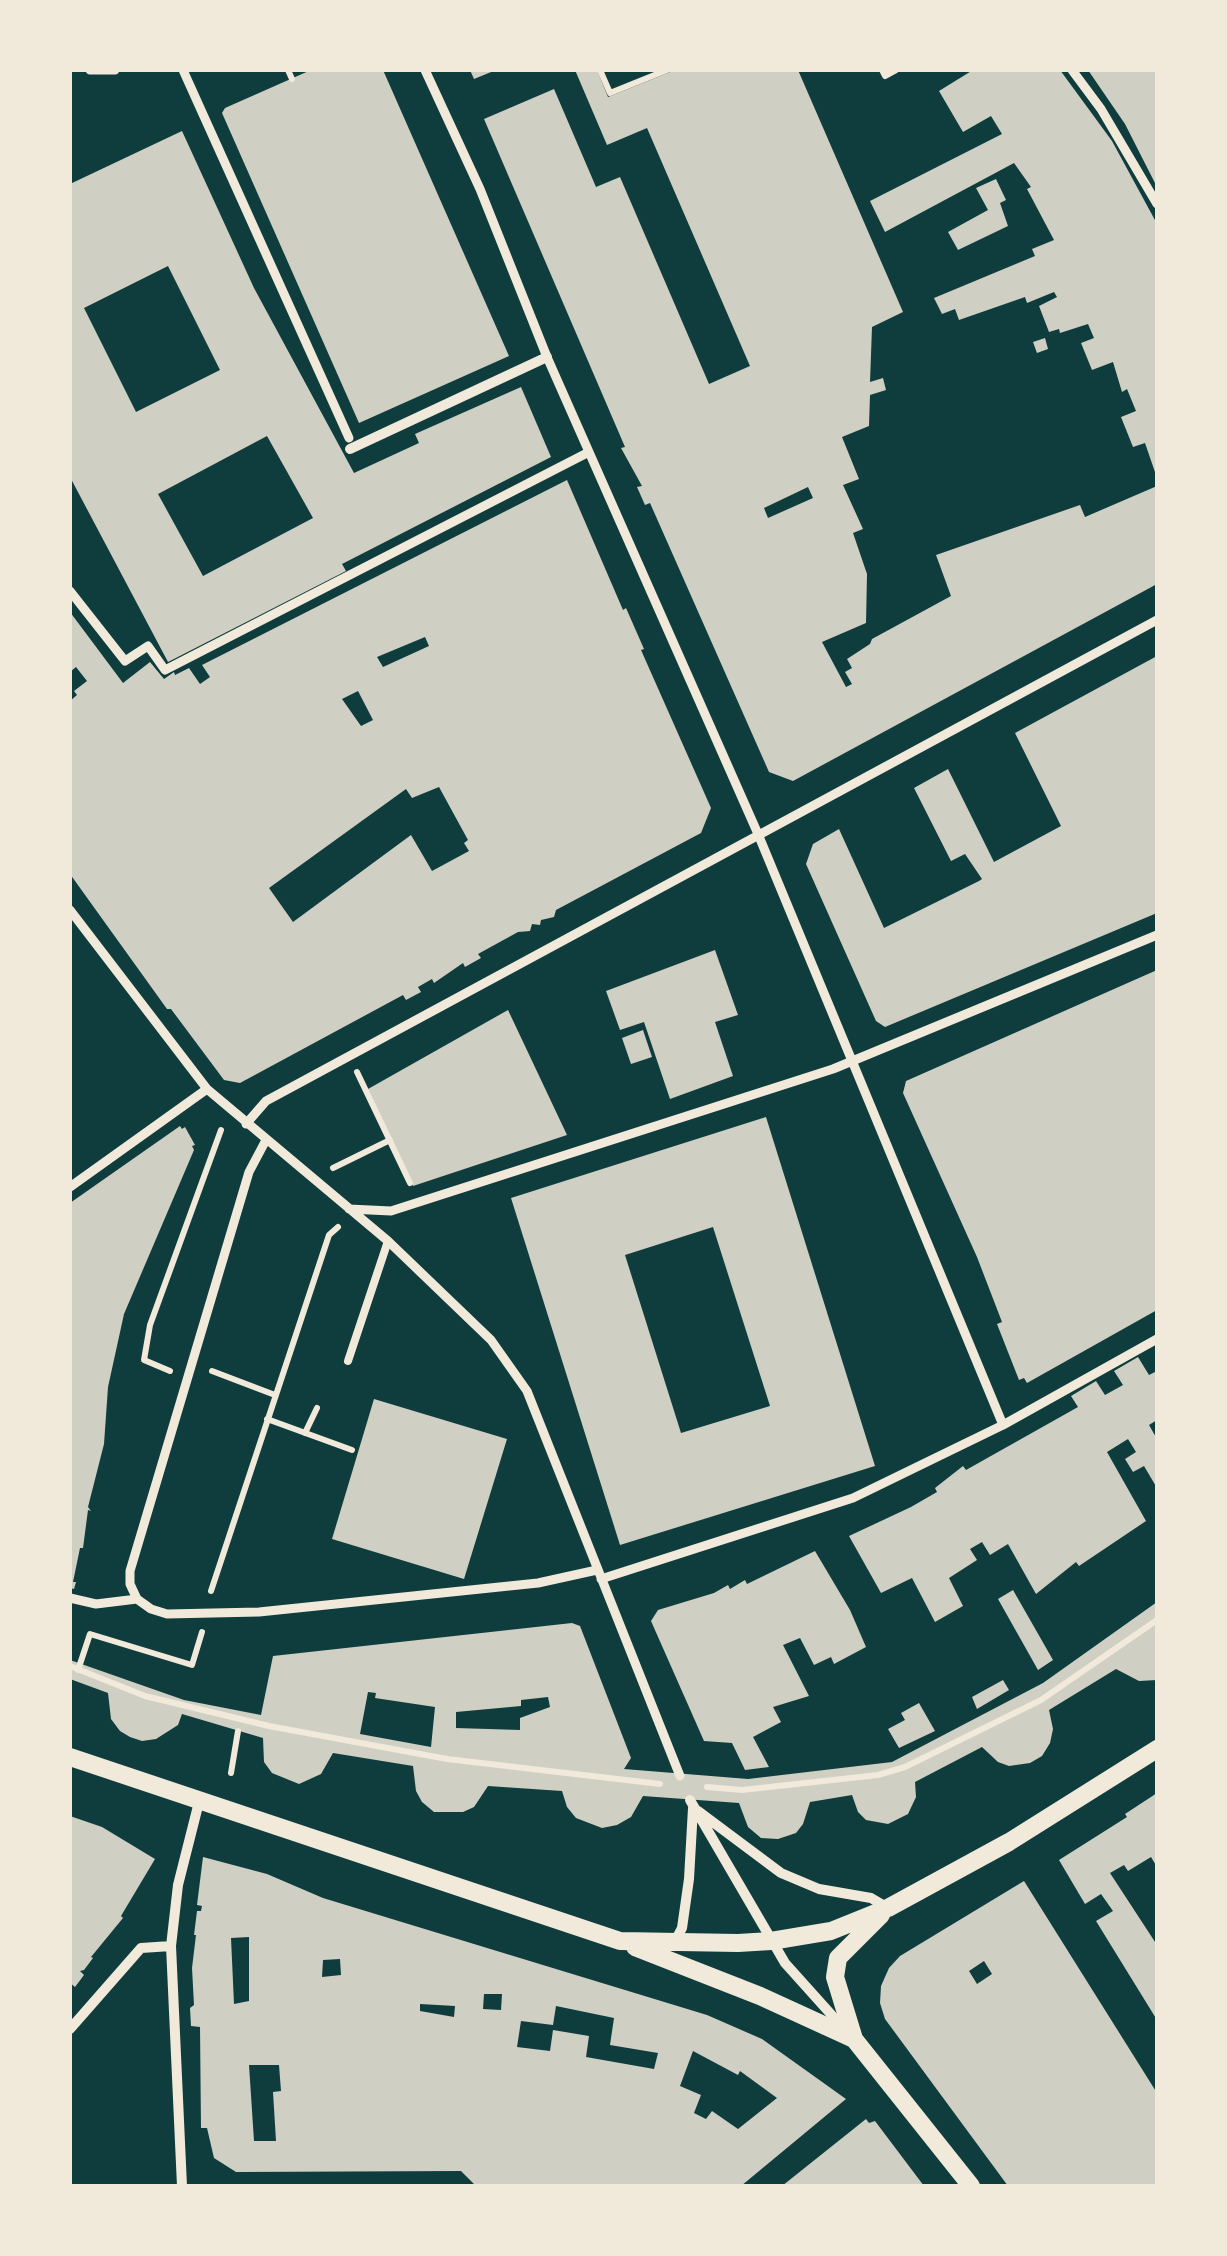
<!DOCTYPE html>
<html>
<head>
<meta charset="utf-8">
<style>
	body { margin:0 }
	#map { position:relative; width:1227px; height:2256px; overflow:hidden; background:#0f3d3e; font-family:"PT Sans",sans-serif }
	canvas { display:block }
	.frame { position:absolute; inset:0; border:72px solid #f1e9da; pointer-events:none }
</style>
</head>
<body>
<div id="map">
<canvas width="1227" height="2256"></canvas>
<div class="frame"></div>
</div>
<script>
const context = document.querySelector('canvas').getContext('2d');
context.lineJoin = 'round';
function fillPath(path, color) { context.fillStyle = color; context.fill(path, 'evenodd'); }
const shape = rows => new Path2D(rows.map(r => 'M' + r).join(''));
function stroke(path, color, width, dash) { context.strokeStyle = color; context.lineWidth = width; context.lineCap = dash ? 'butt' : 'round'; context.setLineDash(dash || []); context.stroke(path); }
fillPath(shape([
	[311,70,383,70,509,356,359,423,222,113,225,108],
	[470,70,496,70,474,79],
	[575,70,597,70,608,97,675,70,798,70,903,312,872,327,870,382,883,378,886,390,870,395,869,426,842,437,859,479,843,485,863,529,853,533,867,574,866,623,822,642,846,687,852,684,845,672,852,668,847,659,870,644,872,639,951,596,936,555,1080,505,1085,517,1157,486,1157,584,793,781,769,772,650,503,645,505,637,487,642,486,621,448,625,447,484,119,554,89,596,187,620,177,709,384,750,366,647,128,607,145],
	[808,487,813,498,768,518,764,508],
	[973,70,1060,70,1112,141,1156,222,1157,478,1145,443,1133,447,1121,417,1136,411,1127,389,1122,392,1113,362,1092,370,1081,343,1094,338,1088,324,1060,333,1059,329,1049,332,1039,306,1057,297,1054,292,1027,303,1025,297,959,320,955,309,942,314,934,298,1035,256,1032,249,1054,240,1027,189,1031,187,1014,163,885,232,870,201,1002,134,991,116,963,132,939,91],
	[1088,70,1157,70,1157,187,1125,124],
	[182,131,254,288,354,473,419,443,415,434,521,387,551,457,342,564,346,571,168,662,70,477,70,184],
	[168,266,220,370,136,412,84,308],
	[267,436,313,518,203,576,158,494],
	[996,179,1006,200,1000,203,1008,226,958,250,948,232,988,210,976,188],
	[1045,338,1048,349,1037,353,1033,342],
	[567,480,623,610,626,608,644,649,641,650,711,808,701,833,556,910,554,917,541,920,540,925,532,924,530,931,518,932,478,954,481,958,465,967,463,963,434,983,432,979,418,987,421,992,406,1000,403,995,240,1083,224,1080,171,1009,167,1009,70,874,70,701,77,695,74,691,87,681,76,667,70,672,70,612,123,683,150,662,164,679,174,672,175,675,189,668,200,684,210,677,202,665],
	[425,637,429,646,383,667,377,657],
	[358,691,373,720,361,726,342,699],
	[439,787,468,840,464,843,469,851,432,871,411,835,293,922,269,888,406,789,412,798],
	[1157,656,1157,913,885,1027,876,1021,806,864,813,844,839,829,884,928,979,881,982,879,965,854,951,861,914,788,948,769,994,862,1061,826,1015,733],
	[715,950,738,1015,715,1022,733,1076,670,1099,644,1022,620,1030,606,991],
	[1157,970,1157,1310,1027,1383,1024,1378,1019,1380,997,1324,1002,1322,977,1257,903,1093,906,1081],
	[508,1010,567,1135,413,1186,368,1089],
	[643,1030,652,1057,631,1064,622,1038],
	[766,1117,875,1466,620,1545,511,1198],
	[713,1227,770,1406,681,1433,625,1255],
	[180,1126,182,1129,185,1127,195,1145,192,1146,194,1150,124,1314,108,1387,104,1444,88,1507,91,1511,88,1510,83,1548,80,1548,73,1582,76,1582,74,1589,70,1588,70,1203],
	[1138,1357,1149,1375,1157,1371,1157,1420,1149,1425,1157,1439,1157,1488,1144,1466,1133,1472,1125,1459,1136,1452,1128,1439,1107,1452,1146,1521,1079,1566,1076,1562,1036,1594,1008,1544,990,1555,982,1542,970,1549,977,1560,949,1578,963,1606,935,1622,912,1578,881,1593,849,1536,911,1507,937,1492,935,1488,963,1466,966,1470,1078,1407,1071,1396,1096,1381,1105,1395,1123,1385,1114,1371],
	[374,1399,507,1439,464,1579,332,1539],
	[815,1551,850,1610,866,1647,834,1664,831,1657,814,1665,800,1638,783,1645,809,1696,773,1707,781,1722,753,1737,769,1767,745,1770,732,1743,704,1741,651,1621,658,1610,714,1593,728,1585,730,1589,745,1580,747,1584],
	[1013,1590,1053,1660,1038,1670,998,1599],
	[1157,1602,1157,1680,1139,1681,1116,1669,1049,1710,1053,1729,1050,1743,1042,1756,1030,1763,1009,1766,998,1762,982,1747,915,1782,916,1797,908,1814,888,1824,866,1820,858,1812,852,1795,810,1802,803,1824,796,1833,778,1839,761,1838,748,1827,739,1803,643,1796,631,1817,617,1825,602,1828,576,1818,567,1807,562,1791,488,1786,474,1807,463,1812,434,1812,422,1802,416,1791,413,1766,333,1753,321,1774,299,1784,272,1773,264,1762,263,1738,182,1714,178,1725,156,1739,142,1741,130,1737,120,1731,111,1719,108,1693,70,1679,70,1660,184,1700,261,1715,273,1656,572,1623,580,1626,631,1758,624,1769,748,1779,892,1762,1043,1683],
	[368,1692,376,1693,375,1698,435,1707,431,1747,360,1734],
	[548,1697,550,1707,520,1718,520,1730,456,1728,456,1712,521,1706,521,1700],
	[1003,1680,1009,1690,977,1709,972,1697],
	[919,1703,935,1731,899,1748,888,1729,905,1720,901,1713],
	[1157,1793,1157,1867,1151,1857,1128,1871,1124,1865,1110,1873,1157,1945,1157,2020,1096,1921,1113,1911,1101,1894,1085,1904,1059,1860,1127,1817,1125,1814],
	[70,1816,102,1827,155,1859,121,1916,123,1918,91,1957,93,1958,84,1970,80,1971,84,1975,75,1987,70,1983],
	[203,1857,267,1874,323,1898,707,2015,762,2039,846,2099,741,2186,476,2186,461,2171,236,2172,214,2158,207,2128,201,2128,200,2027,191,2026,190,2008,194,2005,192,1968,196,1935,194,1935,197,1911,201,1911,202,1906,197,1905],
	[249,1937,249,2001,234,2004,231,1938],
	[340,1959,341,1975,322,1977,323,1960],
	[484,1994,502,1994,501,2010,483,2009],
	[420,2004,455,2006,454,2017,420,2011],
	[556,2006,614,2018,610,2045,658,2053,654,2069,586,2057,589,2036,553,2030,550,2051,517,2047,521,2021,553,2025],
	[693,2051,738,2075,740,2071,777,2098,738,2129,712,2111,706,2119,694,2113,701,2095,680,2086],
	[249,2065,279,2065,281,2091,273,2092,276,2141,254,2141],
	[1024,1881,1157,2093,1157,2186,1008,2186,885,2019,880,2003,881,1986,889,1968,900,1956],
	[984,1961,992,1974,977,1984,969,1971],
	[866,2119,869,2123,875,2121,924,2186,782,2186]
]), '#cfcfc3');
stroke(shape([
	[288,70,292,79],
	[600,70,610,93,667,70],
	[882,70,885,76,896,70],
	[357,1072,410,1183],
	[333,1168,390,1140],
	[170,1371,144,1360,150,1325,221,1130],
	[212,1371,275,1395],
	[267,1419,352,1450],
	[305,1433,317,1408],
	[211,1591,329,1235,338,1227],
	[70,1666,145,1696,269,1726,447,1759,660,1784],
	[78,1670,90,1634,192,1665,202,1632],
	[231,1773,238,1731],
	[707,1787,742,1790,878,1775,905,1767,1041,1700,1157,1620]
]), '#f1e9da', 6);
stroke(shape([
	[348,1361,388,1241]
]), '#f1e9da', 8);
stroke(shape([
	[90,70,115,70],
	[183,70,349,438],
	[425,70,480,189,547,357,758,834,1003,1425],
	[1072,70,1101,109,1157,204],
	[70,591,125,661,148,646,165,670,589,452],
	[70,910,207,1089,388,1241,491,1340,527,1391,680,1776],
	[246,1124,266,1101,1157,620],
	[266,1140,249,1172,130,1571,130,1584,137,1599,151,1609,167,1614,259,1612,538,1583,597,1570],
	[70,1187,207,1089],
	[349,1209,391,1211,833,1069,1157,935],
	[601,1579,853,1498,1003,1425,1157,1339],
	[70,1598,96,1604,137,1599]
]), '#f1e9da', 9);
stroke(shape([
	[350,449,547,357],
	[690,1800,785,1963,846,2031],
	[698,1811,781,1873,819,1889,871,1898,888,1908],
	[674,1943,682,1928,689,1879,693,1808],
	[70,2029,141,1948,171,1946],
	[182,2186,171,1946,178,1885,199,1802]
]), '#f1e9da', 10);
stroke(shape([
	[70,1757,620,1941,738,1943,771,1941,831,1931,888,1908,1009,1842,1157,1749],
	[881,1915,838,1958,835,1977,854,2039,971,2186],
	[635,1947,760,1996,854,2039]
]), '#f1e9da', 18);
</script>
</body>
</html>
